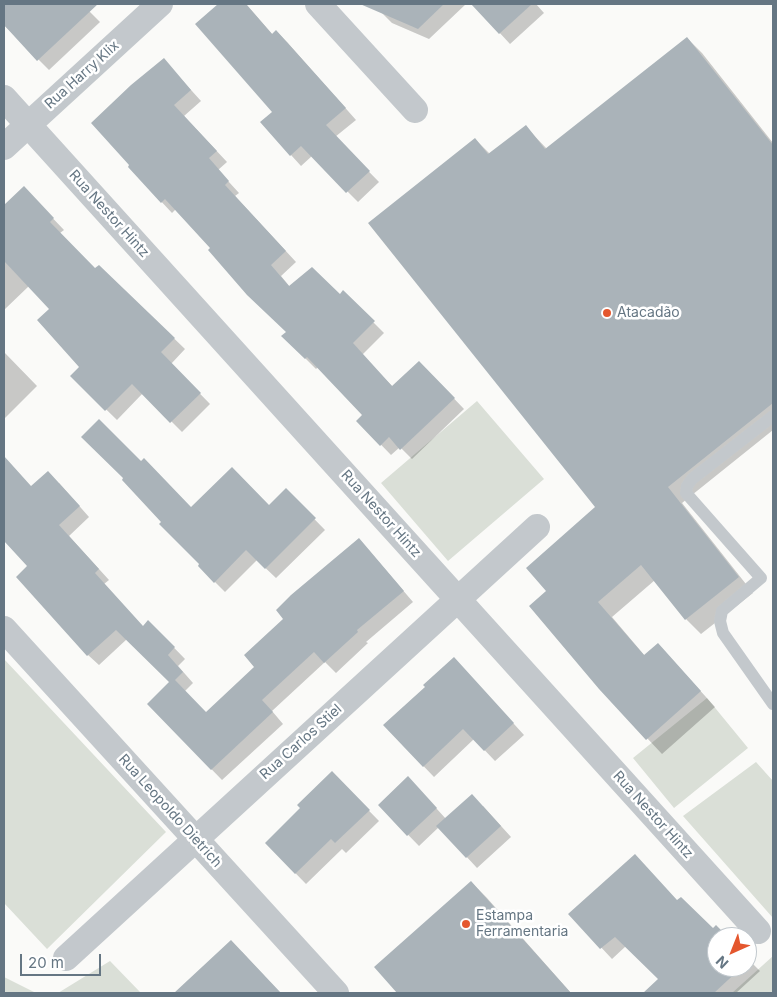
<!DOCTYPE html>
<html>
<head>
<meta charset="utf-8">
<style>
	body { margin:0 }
	#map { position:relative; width:777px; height:997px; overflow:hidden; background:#fafaf8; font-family:Inter,sans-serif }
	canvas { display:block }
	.frame { position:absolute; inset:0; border:5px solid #657683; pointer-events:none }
	.north { position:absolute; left:707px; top:927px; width:50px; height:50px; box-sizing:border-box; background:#fff; border:1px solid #c1c8cd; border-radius:50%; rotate:224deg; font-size:14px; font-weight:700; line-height:20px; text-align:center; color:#657683 }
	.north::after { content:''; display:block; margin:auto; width:18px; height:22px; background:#e4572e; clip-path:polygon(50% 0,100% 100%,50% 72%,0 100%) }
	.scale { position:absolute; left:20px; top:954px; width:81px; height:22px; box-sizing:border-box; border:2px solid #657683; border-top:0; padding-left:6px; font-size:15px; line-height:18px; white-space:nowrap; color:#657683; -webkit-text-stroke:4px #fff; paint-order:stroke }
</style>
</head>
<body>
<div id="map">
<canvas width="777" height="997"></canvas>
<div class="frame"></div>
<div class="north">N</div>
<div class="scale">20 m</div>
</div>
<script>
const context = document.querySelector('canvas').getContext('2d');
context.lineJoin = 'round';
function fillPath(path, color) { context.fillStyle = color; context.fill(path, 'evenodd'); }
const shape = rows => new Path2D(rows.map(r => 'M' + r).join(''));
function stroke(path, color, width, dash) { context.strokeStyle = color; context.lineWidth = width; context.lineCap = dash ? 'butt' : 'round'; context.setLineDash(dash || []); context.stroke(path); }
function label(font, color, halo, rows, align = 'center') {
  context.font = font + ' Inter,sans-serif'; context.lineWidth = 5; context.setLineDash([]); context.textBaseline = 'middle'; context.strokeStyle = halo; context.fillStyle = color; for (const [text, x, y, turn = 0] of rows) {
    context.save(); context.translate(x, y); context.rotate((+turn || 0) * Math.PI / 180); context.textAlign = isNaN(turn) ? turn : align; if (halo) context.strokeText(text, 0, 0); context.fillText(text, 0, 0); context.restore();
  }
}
fillPath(shape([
	[477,401,544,479,448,561,381,483],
	[4,659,166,832,47,949,4,903],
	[707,698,748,748,674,808,633,758],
	[756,762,773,781,773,918,683,816],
	[773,956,773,993,732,993],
	[110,961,141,993,58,993],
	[4,977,36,993,4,993]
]), '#dadfd7');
fillPath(shape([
	[4,4,82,4,100,22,49,70,4,25],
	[220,4,246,4,273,35,276,31,287,42,356,120,335,137,379,182,358,202,312,156,301,166,291,155,274,112,197,24],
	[392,4,466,4,429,39,392,23,382,13],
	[473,4,536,4,544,13,510,44],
	[687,38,702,53,773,143,773,430,682,503,753,593,701,634,686,619,655,580,612,617,645,656,658,644,715,707,662,754,600,688,547,592,597,508,475,139,490,154,526,127,547,149],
	[164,60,201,101,184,116,227,162,218,170,239,193,235,196,296,262,281,276,290,287,340,296,343,292,384,333,362,355,393,387,419,362,464,409,412,459,400,447,391,455,358,421,364,415,318,367,316,369,283,336,287,332,176,209,172,213,129,167],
	[24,188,64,230,60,233,95,270,99,266,185,349,171,364,210,404,182,432,143,393,117,420,72,376,80,367,51,309,29,286,4,310,4,206],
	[4,352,37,386,4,419],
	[4,457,31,488,59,483,89,517,69,536,109,580,104,584,143,628,149,622,185,659,178,666,193,683,185,691,206,714,256,667,285,619,359,539,413,602,366,642,368,643,336,673,325,662,272,711,283,724,222,780,148,704,171,682,127,639,99,665,88,655,29,566,4,539],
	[141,462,191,509,269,506,286,490,325,530,276,578,257,560,225,592,199,566,201,564,163,522],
	[464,669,524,735,495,761,474,739,434,777,385,726],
	[332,773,379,821,346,853,342,849,306,884,266,843,302,808],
	[418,788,446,819,483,806,511,837,477,868,439,827,419,846,379,805],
	[471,882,487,898,571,993,399,993,375,967],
	[678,901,713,930,726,937,717,937,717,967,747,967,747,958,760,971,736,993,645,993,660,980,626,946,612,959,570,914],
	[242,952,280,993,179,993,177,992]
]), '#0003');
fillPath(shape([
	[4,4,98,4,37,61,4,25],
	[218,4,246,4,272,34,276,30,346,108,326,125,370,171,346,193,301,146,290,156,260,122,272,112,195,24],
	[360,4,444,4,418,29],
	[471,4,532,4,499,34],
	[687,37,773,145,773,403,668,487,739,577,685,620,641,565,598,602,644,655,658,643,701,691,646,740,599,689,529,606,546,591,526,568,595,507,368,223,475,138,488,154,526,125,545,149],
	[164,58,191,90,174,105,217,151,209,158,229,181,225,185,286,251,271,265,289,286,312,267,340,294,343,290,375,321,353,343,392,386,419,361,455,398,400,450,389,437,380,446,356,421,362,415,307,357,305,359,281,336,286,332,247,295,208,250,210,248,165,199,161,203,128,167,129,165,91,123,131,85],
	[24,186,54,218,50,222,95,268,99,265,175,338,161,352,201,393,170,423,132,384,105,411,70,376,79,367,37,320,49,309,4,261,4,205],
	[99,419,141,461,144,458,191,507,232,467,269,505,286,488,316,518,265,569,246,550,214,583,198,566,199,564,159,524,161,522,122,480,123,478,81,437],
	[4,456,31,486,48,471,80,506,59,525,99,569,95,573,143,626,148,620,175,647,168,655,183,672,175,680,206,712,254,667,244,655,283,619,276,610,291,595,359,538,404,591,357,630,358,632,324,663,314,652,262,700,273,712,211,770,147,704,169,682,116,630,87,656,16,577,27,566,4,541],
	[454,657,514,723,484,751,463,729,423,767,383,725,425,687,423,685],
	[332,771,370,810,335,843,331,839,295,874,265,843,300,808,297,805],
	[408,776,437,808,407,836,378,805],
	[472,794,501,826,466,858,436,826],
	[635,854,677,900,681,897,713,928,716,925,728,937,717,937,717,967,742,967,714,993,643,993,658,979,615,937,600,949,568,914],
	[471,881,571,993,397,993,374,967],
	[231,940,281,993,174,993]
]), '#aab3b9');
stroke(shape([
	[773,416,692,479,687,486,686,493,761,578,722,611,720,621,723,633,773,704]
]), '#c3c8cc', 12);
stroke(shape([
	[318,4,415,110],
	[4,98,758,931],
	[4,147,160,4],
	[4,629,336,993],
	[66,958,537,527]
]), '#c3c8cc', 26);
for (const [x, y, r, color] of [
	[607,313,5,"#e4572e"],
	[466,924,5,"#e4572e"]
]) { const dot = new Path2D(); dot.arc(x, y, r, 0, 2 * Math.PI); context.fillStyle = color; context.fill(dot); stroke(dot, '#fff', 2); }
label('14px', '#657683', '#fff', [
	["Rua Harry Klix",82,75,-42],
	["Rua Nestor Hintz",109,214,48],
	["Rua Nestor Hintz",381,514,48],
	["Rua Carlos Stiel",301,742,-42],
	["Rua Leopoldo Dietrich",170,811,48],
	["Rua Nestor Hintz",653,815,48]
]);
label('14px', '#657683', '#fff', [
	["Atacadão",617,313],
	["Estampa",476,916],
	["Ferramentaria",476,932]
], 'left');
</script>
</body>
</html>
